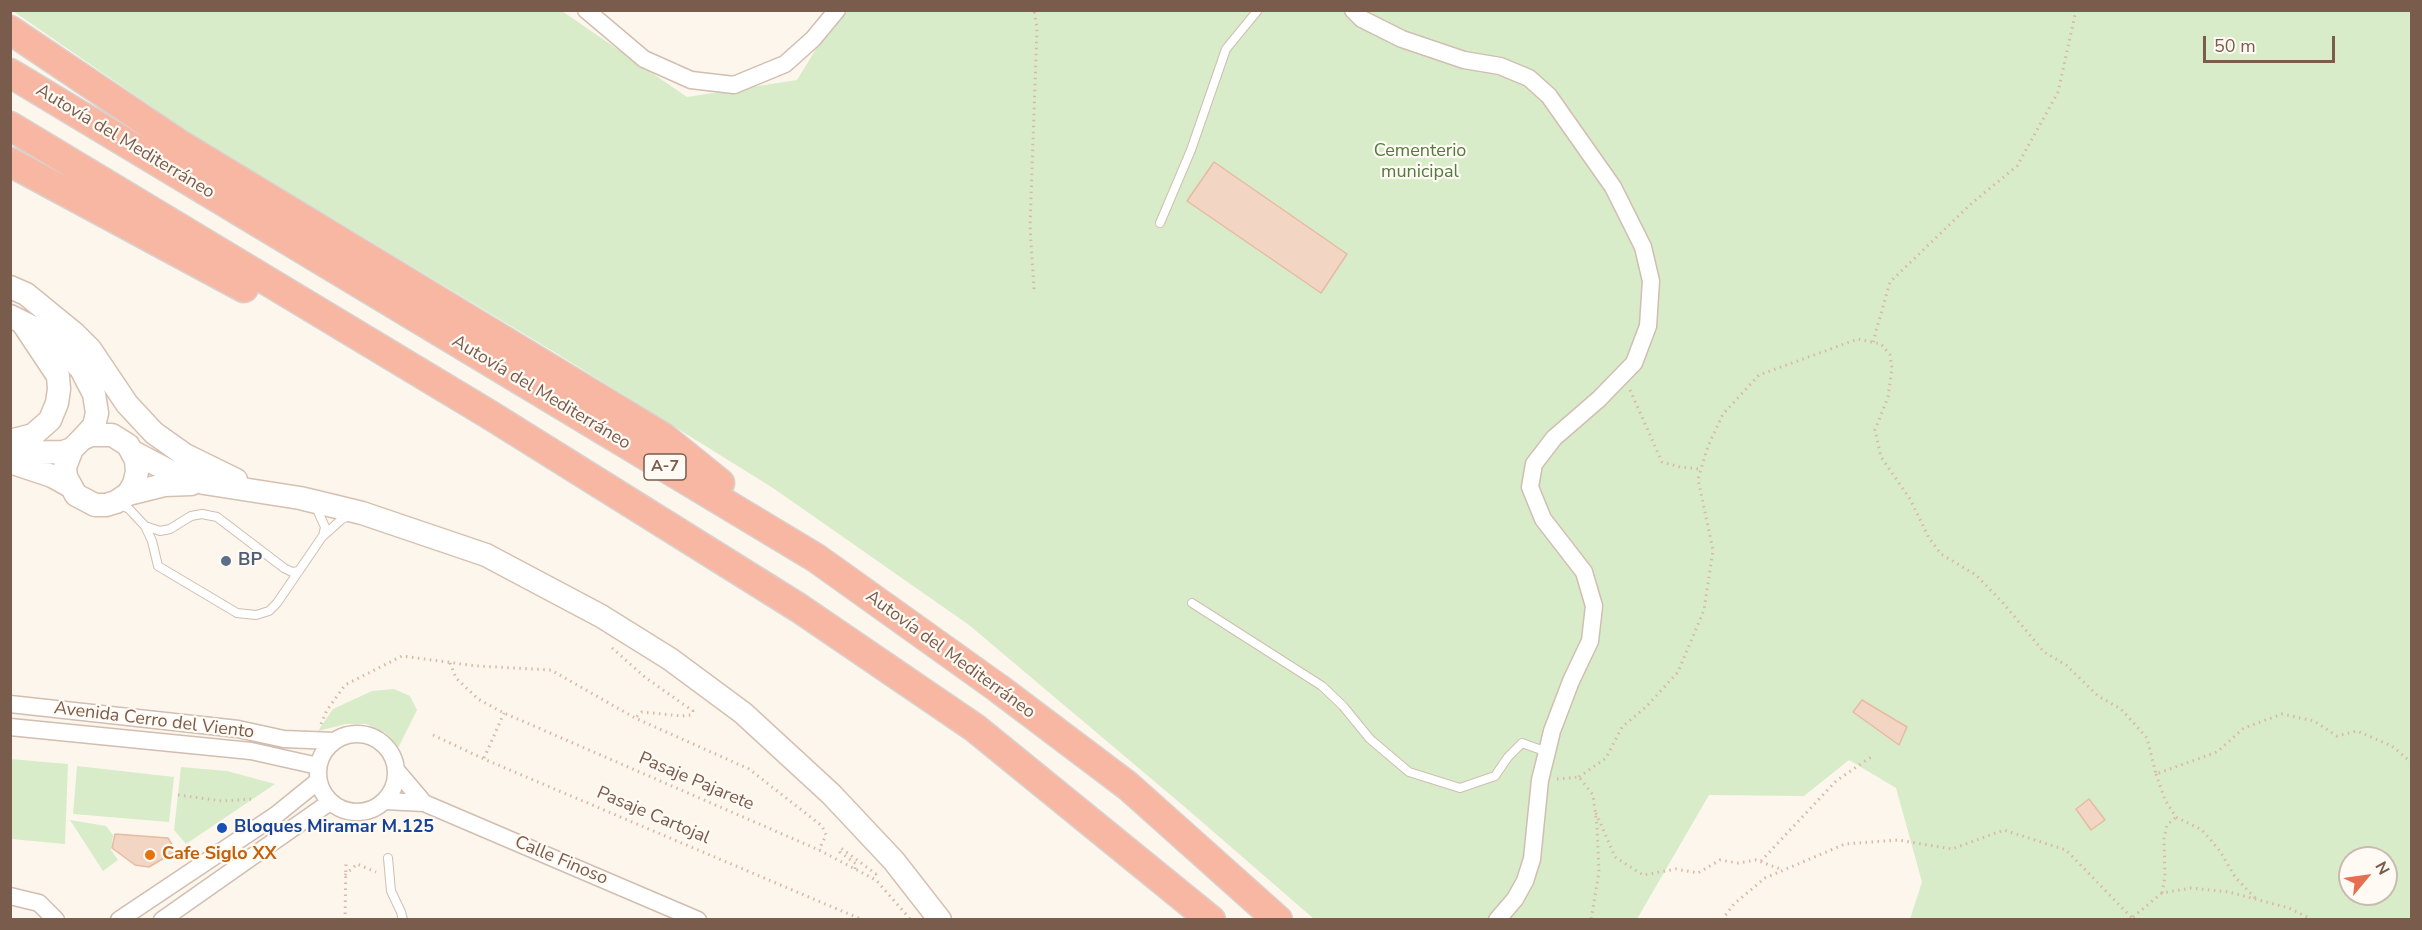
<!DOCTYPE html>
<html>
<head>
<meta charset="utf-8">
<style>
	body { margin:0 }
	#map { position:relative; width:2422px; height:930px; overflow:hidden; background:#fdf6ec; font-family:"Nunito Sans",sans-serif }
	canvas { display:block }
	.frame { position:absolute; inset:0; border:12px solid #7a5c4d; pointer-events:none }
	.north { position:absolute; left:2338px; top:846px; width:60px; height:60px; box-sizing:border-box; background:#fffaf3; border:2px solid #cabbb1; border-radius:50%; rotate:61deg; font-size:16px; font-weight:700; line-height:24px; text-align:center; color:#7a5c4d }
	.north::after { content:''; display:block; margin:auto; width:21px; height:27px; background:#e76f51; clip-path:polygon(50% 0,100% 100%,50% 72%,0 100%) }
	.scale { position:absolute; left:2203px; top:36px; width:132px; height:27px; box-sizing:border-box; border:3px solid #7a5c4d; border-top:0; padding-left:8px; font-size:18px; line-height:21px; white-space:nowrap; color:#7a5c4d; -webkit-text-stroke:4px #fffaf3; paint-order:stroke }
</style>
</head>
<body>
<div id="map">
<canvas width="2422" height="930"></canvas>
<div class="frame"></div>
<div class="north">N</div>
<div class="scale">50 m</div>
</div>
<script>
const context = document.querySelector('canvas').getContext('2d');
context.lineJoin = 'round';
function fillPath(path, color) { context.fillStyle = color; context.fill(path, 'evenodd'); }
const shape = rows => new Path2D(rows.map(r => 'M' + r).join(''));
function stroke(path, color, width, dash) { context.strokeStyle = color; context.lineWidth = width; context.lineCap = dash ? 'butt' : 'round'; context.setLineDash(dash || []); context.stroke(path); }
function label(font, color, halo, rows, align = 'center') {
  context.font = font + ' "Nunito Sans",sans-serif'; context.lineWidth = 4.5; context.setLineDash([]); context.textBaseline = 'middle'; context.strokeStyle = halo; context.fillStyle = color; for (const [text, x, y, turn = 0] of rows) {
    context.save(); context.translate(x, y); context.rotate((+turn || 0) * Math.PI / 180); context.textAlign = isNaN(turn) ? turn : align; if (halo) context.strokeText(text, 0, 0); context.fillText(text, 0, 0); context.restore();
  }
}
fillPath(shape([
	[840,10,2411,11,2411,919,1910,919,1922,882,1896,788,1849,760,1804,796,1709,795,1637,919,1314,919,1186,808,969,625,773,488,556,353,191,134,13,11,562,11,687,97,797,80],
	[2350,858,2386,858,2386,894,2350,894],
	[394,689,410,696,417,710,398,748,386,733,366,724,346,724,318,731,333,709,372,691],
	[10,759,68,764,65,844,11,839],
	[77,766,174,777,169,822,73,814],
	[181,767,227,771,275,784,186,844,174,830],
	[70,820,106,826,113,835,111,850,118,860,103,871]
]), '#d8ecc9');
const building = shape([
	[1214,162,1347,254,1321,293,1187,201,1214,162],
	[1862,700,1907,727,1899,745,1853,712,1862,700],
	[2089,799,2105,820,2091,830,2076,809,2089,799],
	[115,834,168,838,176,851,149,867,135,865,112,848,115,834]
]);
fillPath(building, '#f3d5c3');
stroke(building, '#e6bba3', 1.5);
const lane = shape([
	[1160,223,1191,150,1226,49,1258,10],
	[119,504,129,509,145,526,152,541,158,566,237,613,256,615,269,611,277,603,322,537,342,519,351,515],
	[316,507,325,527,323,536],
	[145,526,160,531,170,529,191,516,202,514,217,517,284,568,292,572,299,571],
	[1192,603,1322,686,1343,706,1370,739,1409,772,1460,788,1495,776,1508,757,1522,743,1547,752],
	[388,858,391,891,401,912,403,920]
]);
const street = shape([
	[586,10,644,59,691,80,734,85,785,64,813,39,837,10],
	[1353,10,1362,19,1402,39,1464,60,1500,66,1529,78,1549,96,1613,187,1643,247,1651,281,1648,326,1634,363,1599,399,1554,438,1534,464,1530,487,1543,519,1584,572,1594,606,1590,641,1571,681,1552,731,1547,752,1540,780,1532,859,1525,881,1515,899,1497,920],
	[10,704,238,729,284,739,334,741],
	[10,727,251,751,318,766],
	'318 773a39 39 0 1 1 78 0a39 39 0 1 1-78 0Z',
	[396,770,424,803],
	[385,801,424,803,698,920],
	[10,896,39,903,56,920],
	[119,920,276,815,318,781],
	[162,920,330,802]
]);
const secondary = shape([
	[10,287,26,294,75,334,90,349,127,404,154,433,185,455,236,480],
	[10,316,50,336,81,369,94,394,97,413,94,426,82,439],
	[10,441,33,435,50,420,57,403,59,389,58,376,24,325],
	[133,452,175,474,204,483,300,498,362,513,486,555,601,616,670,659,743,713,831,794,894,861,940,920],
	[10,453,63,452,72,449,82,439,91,435,112,435,128,445,136,460,137,472,134,484,128,494,116,502,106,505,95,505,76,495,66,477,65,467,72,449],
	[10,462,52,476,70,486],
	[128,494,164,485,191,484]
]);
const highway = shape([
	[10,30,181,145,663,437,720,483],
	[10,73,816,558,998,688,1128,786,1278,920],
	[10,126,490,415,799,608,975,728,1211,920],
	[10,162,244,288]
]);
stroke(lane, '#d1beb0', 10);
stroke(street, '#d1beb0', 19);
stroke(secondary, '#d6c0b0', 25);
stroke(highway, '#dad1cd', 31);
stroke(shape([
	[1034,289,1030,227,1037,28,1034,10],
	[1873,342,1890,282,1972,203,2017,166,2058,92,2076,10],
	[1630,390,1662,462,1680,467,1700,469],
	[612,648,646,678,693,711,691,715,682,716,642,712,635,718],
	[450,663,456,678,478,699,504,713,819,850,876,880,911,920],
	[321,724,327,710,345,685,402,656,477,666,551,670,635,718,749,769,822,826,826,835,819,850],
	[433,735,484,759,863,920],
	[484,758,504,713],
	[2156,774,2165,800,2176,817,2202,830,2220,851,2235,877,2255,898],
	[1579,777,1606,758,1622,727,1647,706,1678,672,1704,610,1713,550,1698,479,1708,446,1723,414,1759,375,1858,339,1881,344,1890,355,1892,368,1888,397,1875,430,1881,457,1910,499,1929,538,1941,554,1976,575,2003,603,2044,652,2066,665,2098,696,2121,709,2147,738,2156,774,2217,752,2244,728,2282,714,2314,721,2337,736,2357,731,2392,746,2412,763],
	[1557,779,1579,777,1593,795,1597,826,1599,872,1591,920],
	[178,795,222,801,253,799],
	[1596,813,1615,857,1643,875,1676,869,1698,873,1720,860,1738,863,1756,860,1783,870],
	[1761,861,1836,781,1874,755],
	[855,869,856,864,840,852,841,848,876,874,877,873],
	[345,875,357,864,376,872],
	[2162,893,2165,877,2164,839,2167,825,2176,817],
	[2133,917,2162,893,2191,888,2229,892,2289,908,2313,920],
	[345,920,346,860],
	[1722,920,1734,904,1765,878,1845,844,1898,840,1952,849,2004,830,2066,850,2134,920]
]), '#d9b8a5', 3, [1.5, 4.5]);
stroke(lane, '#fff', 8);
stroke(street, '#fff', 16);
stroke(secondary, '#fff', 22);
stroke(highway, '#f7b7a3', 28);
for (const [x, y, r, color] of [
	[226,561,6,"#5c6f8a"],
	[222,828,6,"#1a4fb4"],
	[150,855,6,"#e8710a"]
]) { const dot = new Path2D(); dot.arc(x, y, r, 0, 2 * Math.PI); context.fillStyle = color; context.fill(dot); stroke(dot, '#fffaf3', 2); }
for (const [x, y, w] of [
	[665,467,42]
]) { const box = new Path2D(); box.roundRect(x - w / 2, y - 13, w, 26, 4.5); context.fillStyle = '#fffaf3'; context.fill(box); stroke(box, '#7a5c4d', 1.5); }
label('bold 16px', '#7a5c4d', null, [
	["A-7",665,467]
]);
label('18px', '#7a5c4d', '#fffaf3', [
	["Autovía del Mediterráneo",125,142,31],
	["Autovía del Mediterráneo",541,393,31],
	["Autovía del Mediterráneo",950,655,36],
	["Avenida Cerro del Viento",154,721,7],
	["Pasaje Pajarete",696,782,23],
	["Pasaje Cartojal",653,816,23],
	["Calle Finoso",561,861,23]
]);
label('18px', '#537a41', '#fffaf3', [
	["Cementerio",1420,152],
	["municipal",1420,173]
]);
label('bold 18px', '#4e5e75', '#fffaf3', [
	["BP",238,561]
], 'left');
label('bold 18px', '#164399', '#fffaf3', [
	["Bloques Miramar M.125",234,828]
], 'left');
label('bold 18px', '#c56008', '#fffaf3', [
	["Cafe Siglo XX",162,855]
], 'left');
</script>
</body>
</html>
